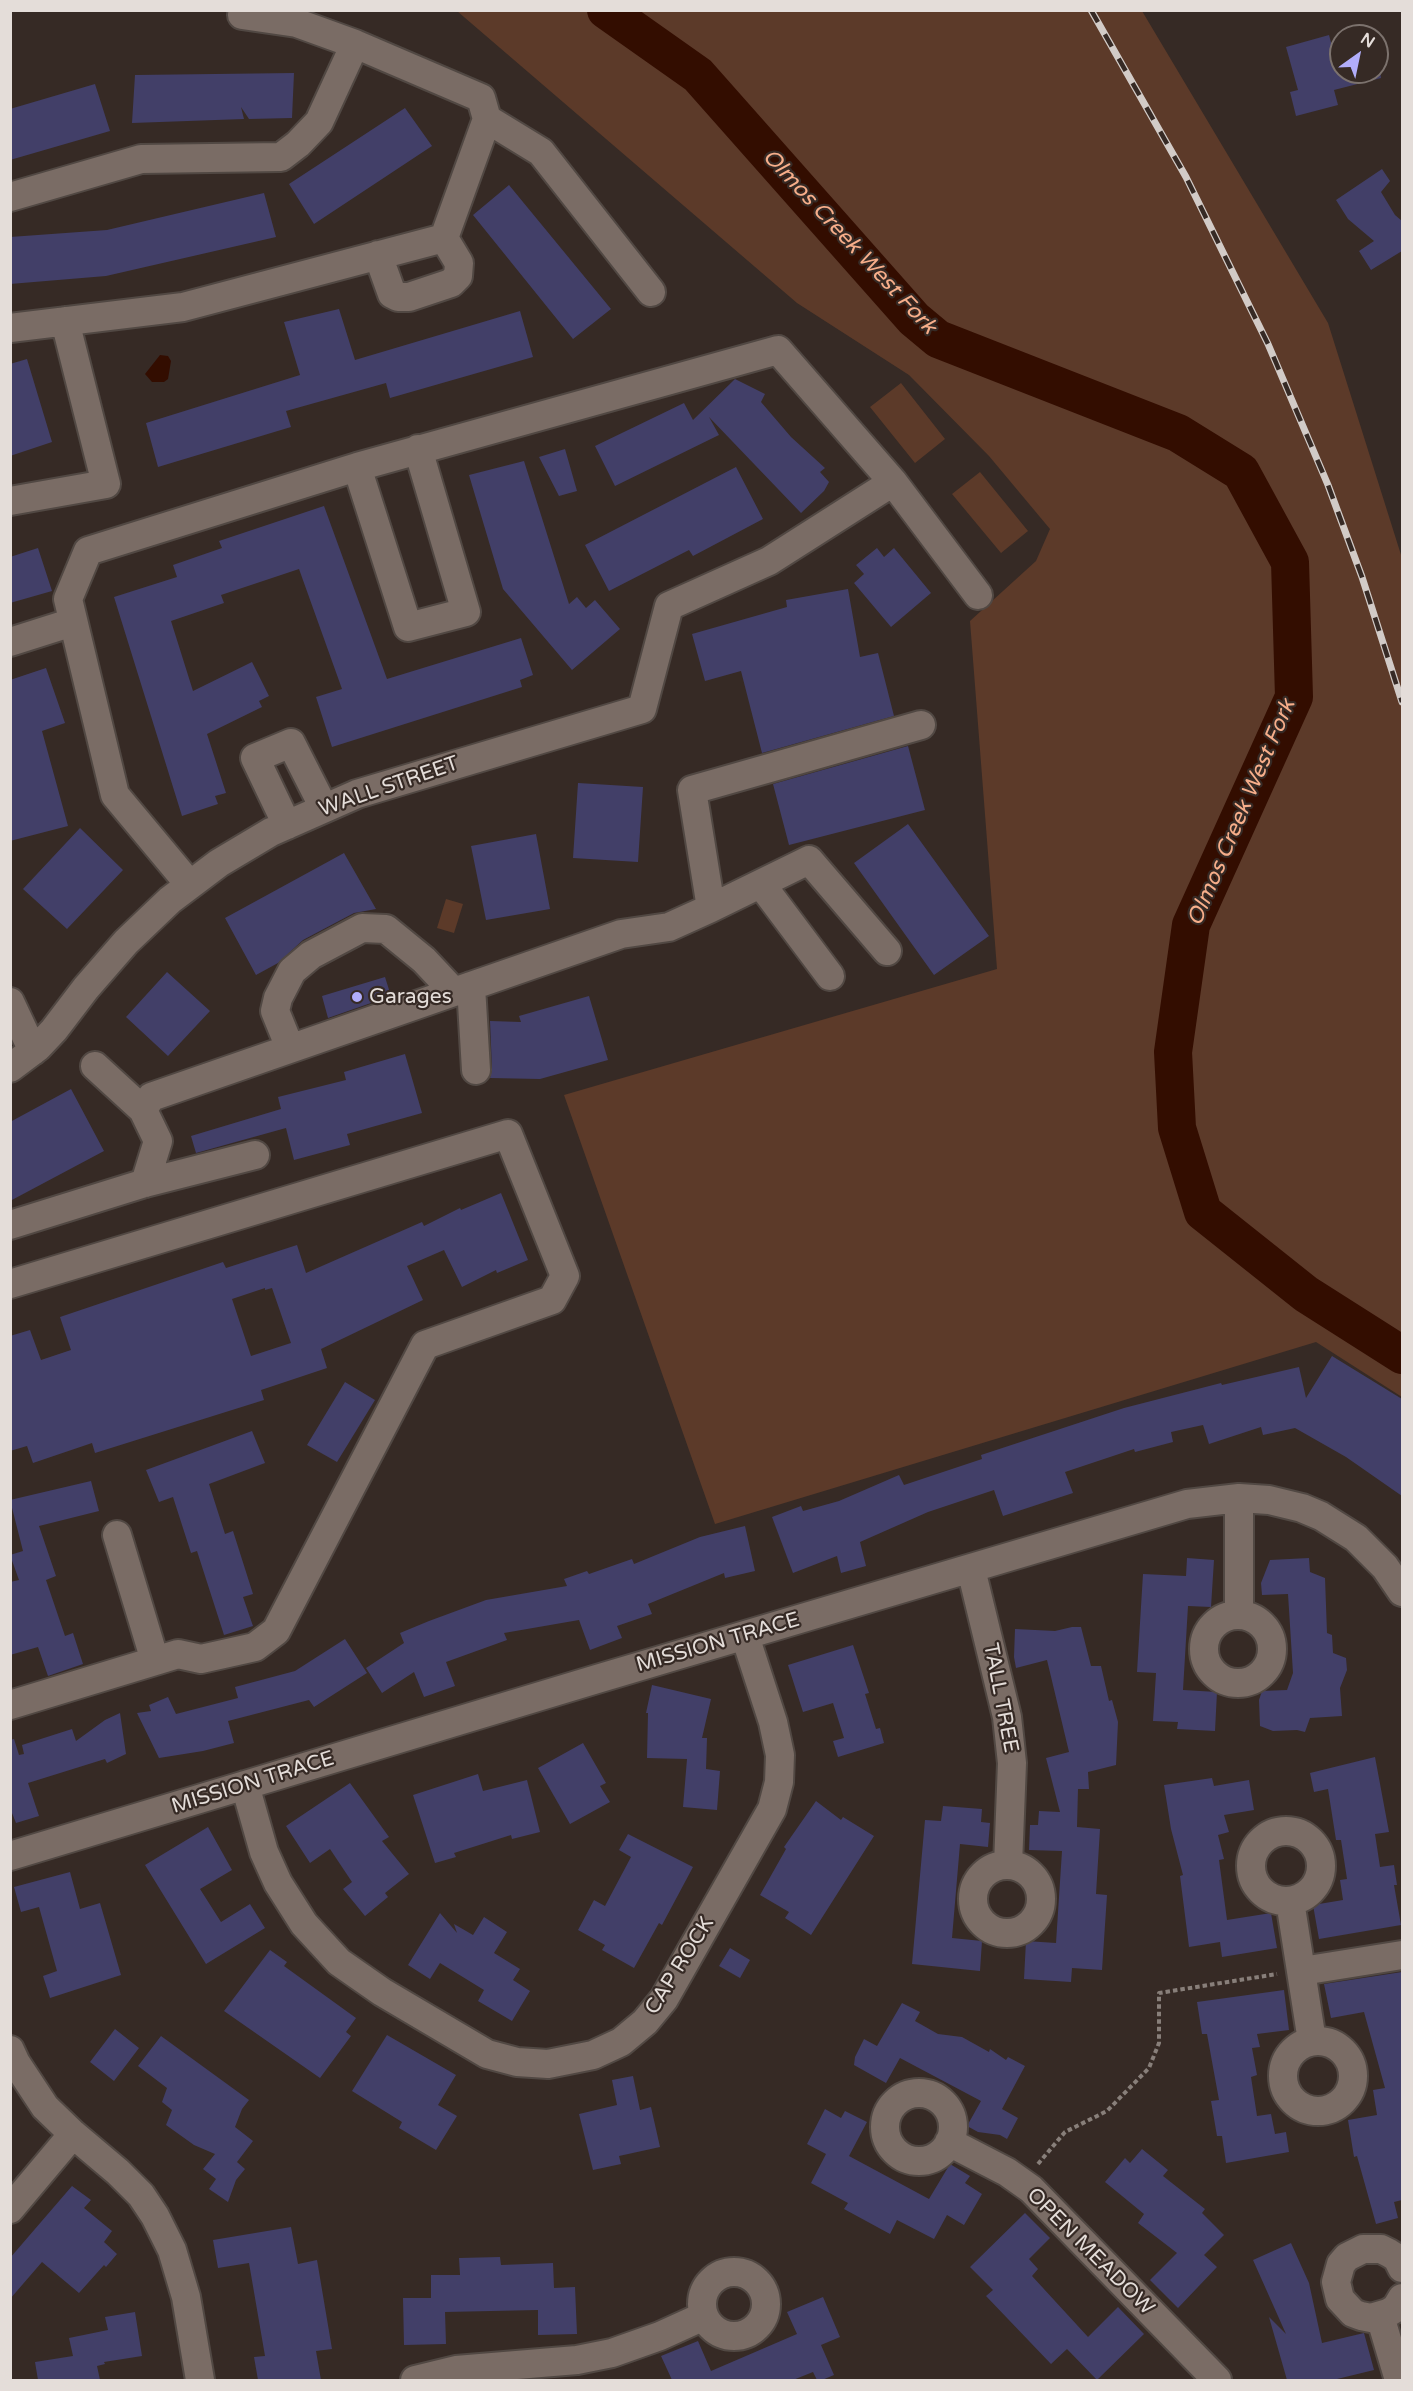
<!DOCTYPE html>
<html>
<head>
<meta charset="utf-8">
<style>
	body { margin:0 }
	#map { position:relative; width:1413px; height:2391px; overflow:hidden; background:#362a25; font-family:"Varela Round",sans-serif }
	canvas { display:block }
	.frame { position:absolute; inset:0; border:12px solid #e4ddd9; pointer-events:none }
	.north { position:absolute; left:1329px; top:24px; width:60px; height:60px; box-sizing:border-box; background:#362a25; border:2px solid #7c726d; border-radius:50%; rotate:33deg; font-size:16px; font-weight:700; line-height:24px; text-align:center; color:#e4ddd9 }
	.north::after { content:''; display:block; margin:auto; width:21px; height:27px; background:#b1adfa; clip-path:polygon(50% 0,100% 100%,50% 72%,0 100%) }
</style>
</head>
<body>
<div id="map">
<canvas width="1413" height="2391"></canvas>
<div class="frame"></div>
<div class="north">N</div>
</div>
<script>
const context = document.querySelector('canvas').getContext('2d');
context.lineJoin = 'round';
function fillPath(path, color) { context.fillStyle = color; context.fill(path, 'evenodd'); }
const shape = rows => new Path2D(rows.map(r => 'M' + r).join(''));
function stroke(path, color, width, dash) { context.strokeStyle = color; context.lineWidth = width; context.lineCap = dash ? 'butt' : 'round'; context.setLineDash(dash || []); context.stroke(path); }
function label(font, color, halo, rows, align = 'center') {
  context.font = font + ' "Varela Round",sans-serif'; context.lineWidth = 4.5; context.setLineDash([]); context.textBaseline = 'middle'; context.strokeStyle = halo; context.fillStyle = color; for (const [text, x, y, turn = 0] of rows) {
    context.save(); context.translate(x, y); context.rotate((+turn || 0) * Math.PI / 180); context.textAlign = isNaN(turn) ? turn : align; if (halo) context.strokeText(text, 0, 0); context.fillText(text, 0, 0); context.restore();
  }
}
fillPath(shape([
	[457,11,1142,11,1328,323,1402,558,1402,1397,1316,1342,715,1524,564,1095,997,969,970,621,1036,561,1050,529,989,456,909,375,797,303],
	[901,383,945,439,915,463,870,407],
	[980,472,1028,531,1001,553,952,494],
	[446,899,463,904,454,933,437,928]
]), '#5c3a29');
fillPath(shape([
	[160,355,168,356,171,361,168,379,164,382,152,382,145,374]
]), '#330d00');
stroke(shape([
	[606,10,698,75,914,319,938,339,1178,433,1241,472,1290,562,1294,697,1191,925,1173,1052,1177,1128,1203,1212,1306,1294,1402,1355]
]), '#330d00', 38);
fillPath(shape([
	[1329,35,1337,65,1341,64,1341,72,1380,72,1381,78,1334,90,1338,105,1296,116,1290,92,1298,90,1286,47],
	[294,73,292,118,249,119,241,107,244,119,132,123,135,75],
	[95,84,110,131,10,160,10,109],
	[405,108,432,146,314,224,289,184],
	[1382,169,1390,181,1381,192,1395,215,1402,221,1402,251,1371,270,1359,251,1374,241,1348,219,1336,200],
	[509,185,611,309,573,339,473,215],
	[264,193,276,237,106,276,10,284,10,237,107,230],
	[339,309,355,360,520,311,533,357,390,398,386,383,286,411,291,427,158,467,146,423,300,375,284,322],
	[27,359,52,442,10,456,10,364],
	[735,379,765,394,761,402,791,437,825,468,820,472,829,482,824,491,801,513,709,417,719,435,615,486,595,446,684,403,693,420],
	[565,449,577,491,559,496,539,457],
	[524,461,569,604,577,597,586,608,595,600,620,629,572,670,503,589,469,475],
	[736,467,763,519,693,556,689,550,609,591,585,545],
	[324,506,387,679,521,638,533,675,520,680,522,687,332,747,316,697,342,689,299,569,221,595,224,603,171,621,193,691,252,662,269,696,259,701,262,707,207,734,226,793,215,796,218,804,182,816,114,597,177,577,173,565,222,548,219,541],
	[38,548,52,591,10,603,10,557],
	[877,548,884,557,894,548,931,593,891,627,854,583,864,574,856,565],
	[848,589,860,657,878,653,894,716,762,753,741,671,705,681,692,634,787,607,786,600],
	[46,668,65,723,42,731,68,826,10,841,10,680],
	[908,746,925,810,789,845,773,784],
	[578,783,643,787,638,862,573,858],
	[908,824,989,936,934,975,854,863],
	[80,828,123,870,67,929,23,889],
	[536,834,550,909,486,920,471,846],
	[344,853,376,909,354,913,303,940,278,963,256,975,225,918],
	[167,972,210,1011,168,1056,126,1017],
	[385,977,391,996,328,1018,322,996],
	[589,996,608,1060,540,1079,490,1078,492,1069,490,1021,521,1022,519,1016],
	[405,1054,422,1113,347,1134,350,1145,294,1160,286,1128,196,1153,191,1136,281,1109,278,1097,346,1080,344,1072],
	[71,1089,104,1151,10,1201,10,1122],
	[501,1193,528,1260,497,1273,496,1270,462,1287,444,1250,407,1266,423,1300,321,1349,327,1368,261,1390,264,1400,95,1453,92,1443,33,1463,27,1446,10,1451,10,1336,30,1330,41,1360,71,1350,60,1317,223,1262,226,1268,297,1245,306,1273,422,1222,424,1226,460,1208,461,1210],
	[265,1288,265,1290,272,1288,291,1343,251,1356,232,1299],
	[1332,1356,1402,1399,1402,1496,1346,1457,1295,1428,1263,1435,1261,1427,1209,1444,1203,1425,1171,1432,1173,1442,1135,1452,1134,1449,1065,1472,1073,1493,1003,1516,994,1490,928,1512,860,1542,866,1566,841,1573,837,1556,793,1573,772,1517,801,1506,803,1511,839,1501,899,1475,904,1485,982,1459,981,1455,1124,1408,1221,1383,1222,1385,1299,1367,1306,1398],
	[345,1382,375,1400,337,1462,307,1445],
	[252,1431,265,1463,209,1484,225,1534,233,1531,253,1594,243,1597,253,1626,224,1635,197,1551,191,1553,173,1497,159,1502,146,1470],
	[91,1481,99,1511,39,1526,56,1576,46,1580,65,1636,73,1633,83,1664,48,1676,38,1647,10,1655,10,1582,19,1580,10,1555,23,1551,10,1500],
	[745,1526,755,1571,725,1578,724,1573,648,1604,652,1614,617,1626,622,1638,590,1650,579,1620,504,1633,507,1640,446,1662,455,1686,424,1697,414,1672,382,1693,366,1668,404,1643,400,1633,429,1621,486,1600,567,1586,564,1579,587,1571,589,1574,632,1559,634,1564,700,1537],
	[1187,1558,1214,1560,1211,1607,1188,1606,1183,1690,1217,1692,1215,1731,1177,1729,1178,1722,1153,1721,1156,1673,1137,1672,1143,1574,1186,1576],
	[1309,1558,1310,1572,1325,1578,1327,1633,1332,1635,1333,1653,1346,1658,1347,1670,1340,1688,1342,1716,1310,1718,1305,1732,1297,1730,1273,1731,1260,1726,1259,1700,1262,1691,1287,1690,1293,1673,1288,1594,1262,1595,1261,1583,1270,1560],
	[1072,1627,1081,1627,1091,1666,1101,1666,1109,1701,1112,1700,1118,1722,1116,1765,1088,1772,1089,1789,1078,1789,1077,1827,1100,1829,1096,1894,1107,1895,1102,1970,1072,1968,1071,1982,1024,1979,1026,1941,1056,1943,1062,1851,1029,1850,1030,1825,1038,1825,1039,1811,1060,1812,1046,1758,1069,1752,1047,1660,1016,1668,1014,1657,1015,1629,1055,1631],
	[345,1639,367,1673,314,1707,309,1700,228,1721,234,1743,203,1751,159,1758,137,1713,151,1711,149,1705,168,1697,176,1714,238,1698,235,1687,295,1671],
	[853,1645,869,1693,865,1694,876,1729,880,1728,884,1743,838,1757,833,1741,844,1738,833,1703,803,1712,788,1665],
	[652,1685,711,1699,702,1738,707,1738,706,1769,720,1771,717,1810,683,1807,687,1759,647,1758,648,1713,646,1713],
	[120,1713,126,1754,107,1763,105,1759,28,1783,39,1816,16,1823,10,1808,10,1740,14,1739,19,1755,24,1754,22,1745,72,1729,76,1741,105,1720],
	[583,1743,606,1783,600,1786,610,1802,570,1824,538,1768],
	[1375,1757,1389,1832,1375,1834,1380,1867,1394,1865,1397,1885,1394,1885,1401,1925,1319,1939,1313,1905,1343,1900,1340,1880,1347,1879,1341,1840,1336,1840,1328,1789,1314,1792,1310,1773],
	[478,1774,483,1791,527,1780,540,1832,512,1839,511,1835,454,1853,456,1857,435,1863,413,1795],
	[1212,1778,1214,1786,1249,1780,1254,1810,1224,1815,1229,1832,1218,1835,1224,1859,1219,1860,1227,1920,1271,1913,1277,1948,1222,1957,1220,1942,1189,1947,1180,1876,1183,1875,1171,1829,1164,1785],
	[350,1783,389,1837,382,1841,409,1874,385,1893,388,1897,365,1916,343,1889,352,1882,330,1849,310,1863,286,1826],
	[816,1801,841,1820,843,1817,874,1836,811,1935,785,1918,789,1912,760,1895,786,1849,784,1847],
	[943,1806,982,1809,981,1822,990,1823,988,1847,960,1844,952,1938,982,1941,980,1971,912,1964,925,1820,941,1821],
	[208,1827,232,1870,200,1889,221,1922,250,1904,265,1928,206,1964,145,1865],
	[628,1834,693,1867,662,1925,659,1923,634,1968,602,1950,605,1945,578,1930,594,1900,605,1906,631,1857,619,1850],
	[70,1872,80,1909,100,1903,121,1975,50,1998,43,1976,57,1971,39,1907,21,1912,14,1887],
	[440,1913,457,1933,454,1924,473,1935,484,1917,507,1932,494,1953,520,1969,513,1980,530,1991,512,2021,478,2001,484,1990,440,1963,430,1979,408,1965],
	[730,1948,750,1960,740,1978,719,1966],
	[270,1950,287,1962,284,1966,356,2018,346,2032,351,2036,320,2078,224,2011],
	[1402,1972,1402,2200,1394,2202,1398,2218,1376,2224,1357,2156,1354,2157,1348,2120,1377,2115,1373,2090,1385,2088,1364,2012,1331,2018,1324,1984],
	[1284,1990,1289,2030,1257,2034,1260,2047,1252,2048,1257,2075,1251,2077,1257,2116,1271,2114,1275,2134,1286,2132,1289,2152,1226,2163,1222,2136,1217,2136,1211,2101,1219,2100,1207,2034,1202,2034,1197,2002],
	[902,2003,920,2012,915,2021,938,2034,962,2037,989,2052,990,2049,1006,2060,1008,2057,1025,2066,1002,2109,1018,2118,1007,2139,1000,2135,978,2132,967,2126,981,2101,900,2058,886,2083,854,2065,855,2057,864,2039,877,2046],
	[115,2029,139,2048,114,2081,90,2062],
	[387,2035,456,2075,438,2105,457,2116,436,2150,399,2128,402,2122,352,2091],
	[161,2036,249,2100,242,2109,235,2127,253,2141,237,2162,245,2169,236,2180,228,2202,209,2189,216,2179,203,2169,215,2154,194,2145,166,2125,172,2110,162,2102,167,2088,138,2066],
	[633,2076,640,2110,651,2107,660,2147,619,2156,621,2164,593,2170,579,2114,617,2105,612,2080],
	[825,2109,841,2118,845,2111,867,2122,849,2156,929,2199,950,2164,970,2176,965,2183,982,2194,964,2225,947,2215,934,2239,897,2220,890,2234,844,2209,848,2203,811,2183,826,2154,807,2144],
	[1142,2149,1168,2170,1163,2176,1205,2209,1202,2213,1224,2235,1204,2255,1217,2267,1178,2308,1150,2280,1177,2253,1138,2223,1144,2214,1105,2182,1125,2158,1130,2163],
	[72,2186,91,2200,84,2208,112,2231,104,2242,117,2254,106,2267,104,2265,79,2293,42,2262,10,2299,10,2258],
	[1025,2213,1050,2238,1029,2259,1038,2269,1032,2276,1088,2337,1118,2307,1144,2334,1097,2380,1067,2349,1051,2364,986,2296,993,2290,970,2267],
	[291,2227,298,2264,317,2260,332,2349,316,2351,321,2380,258,2380,254,2357,265,2356,249,2263,218,2268,213,2240],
	[1291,2243,1309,2283,1322,2343,1364,2333,1374,2370,1333,2380,1287,2380,1269,2317,1286,2334,1253,2260],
	[500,2257,501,2265,553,2263,554,2288,575,2287,577,2334,538,2335,538,2310,445,2312,446,2344,404,2345,403,2298,431,2298,431,2275,460,2275,459,2258],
	[823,2297,840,2337,821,2345,834,2375,822,2380,817,2380,813,2372,793,2380,672,2380,661,2356,698,2341,711,2371,797,2334,787,2312],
	[135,2312,142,2356,104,2362,105,2364,97,2366,100,2380,38,2380,35,2362,73,2356,69,2338,108,2330,105,2317]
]), '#423f68');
const minor = shape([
	[242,15,297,23,355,44],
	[487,119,541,152,651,292],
	[10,197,141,159,281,157,298,144,319,122,355,44,481,98,487,119,444,238],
	[378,255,392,294,398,297,409,297,451,283,458,276,459,263,444,238],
	[10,328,183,307,444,238],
	[357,467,408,627,466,612,418,449],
	[893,482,978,595],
	[10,501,106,484,65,321],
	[10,642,73,622],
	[287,825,255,758,291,743,324,808],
	[761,884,830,976],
	[711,908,809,860,887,951],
	[471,986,476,1070],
	[10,1002,33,1051],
	[290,1048,275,1011,278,998,292,971,311,955,362,928,386,929,424,960,454,992],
	[95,1066,143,1110,158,1141,145,1183],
	[10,1068,38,1047,54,1030,86,988,126,942,170,900,219,863,271,832,357,794,642,709,669,606,769,561,893,482,778,350,357,467,88,551,68,599,115,795,190,885],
	[143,1110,151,1097,621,934,669,927,711,908,692,790,921,725],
	[10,1225,145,1183,255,1155],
	[10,1284,508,1134,565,1276,552,1300,425,1345,276,1631,255,1647,201,1659,178,1654,10,1705],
	[1239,1498,1239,1615],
	[117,1535,155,1661],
	[971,1569,1007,1717,1012,1763,1008,1865],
	'1204 1649a34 34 0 1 1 68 0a34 34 0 1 1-68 0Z',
	[245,1785,264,1852,278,1883,304,1924,339,1962,382,1992,487,2054,517,2062,548,2064,593,2055,621,2042,645,2022,664,1999,772,1809,779,1782,780,1755,773,1722,745,1636],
	'1251 1866a35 35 0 1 1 70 0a35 35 0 1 1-70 0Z',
	[10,1856,597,1679,1187,1504,1239,1498,1269,1500,1302,1508,1321,1516,1356,1538,1385,1567,1402,1592],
	'973 1899a34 34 0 1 1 68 0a34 34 0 1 1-68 0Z',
	[1290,1901,1312,2041],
	[1302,1971,1402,1955],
	'1283 2076a35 35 0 1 1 70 0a35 35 0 1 1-70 0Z',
	[10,2050,16,2063,45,2107,73,2134,118,2172,141,2195,155,2216,172,2250,186,2297,200,2380],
	'885 2127a34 34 0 1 1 68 0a34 34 0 1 1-68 0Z',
	[949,2142,1007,2172,1031,2189,1217,2380],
	[10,2209,73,2134],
	[1402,2268,1397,2258,1389,2253,1381,2249,1363,2249,1347,2257,1341,2264,1336,2282,1340,2299,1353,2313,1361,2316,1371,2318,1388,2313,1396,2308,1402,2298],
	'702 2304a32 32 0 1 1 64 0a32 32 0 1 1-64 0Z',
	[1380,2316,1399,2380],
	[415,2380,456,2370,577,2360,612,2353,660,2336,704,2316]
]);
stroke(minor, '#514843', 32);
stroke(shape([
	[10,1473,12,1473],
	[1038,2164,1065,2132,1107,2111,1149,2068,1159,2043,1159,1993,1277,1974]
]), '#887f7a', 4, [4.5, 3]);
stroke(minor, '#7a6c65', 28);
const rail = shape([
	[1091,10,1186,177,1268,344,1328,485,1362,577,1402,702]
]);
stroke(rail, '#d2cbc7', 7);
stroke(rail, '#362a25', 4.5, [14]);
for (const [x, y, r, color] of [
	[357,997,6,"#b1adfa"]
]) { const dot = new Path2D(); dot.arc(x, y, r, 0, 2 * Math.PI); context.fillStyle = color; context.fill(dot); stroke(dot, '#362a25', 2); }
label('21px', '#e4ddd9', '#362a25', [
	["WALL STREET",389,787,-19],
	["MISSION TRACE",718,1643,-16],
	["TALL TREE",1000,1698,79],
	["MISSION TRACE",253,1783,-17],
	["CAP ROCK",680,1966,-58],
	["OPEN MEADOW",1090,2252,45]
]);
label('21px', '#e4ddd9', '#362a25', [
	["Garages",369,997]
], 'left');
label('italic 22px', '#f7ae8a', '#362a25', [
	["Olmos Creek West Fork",849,242,47],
	["Olmos Creek West Fork",1242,813,-67]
]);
</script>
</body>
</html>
